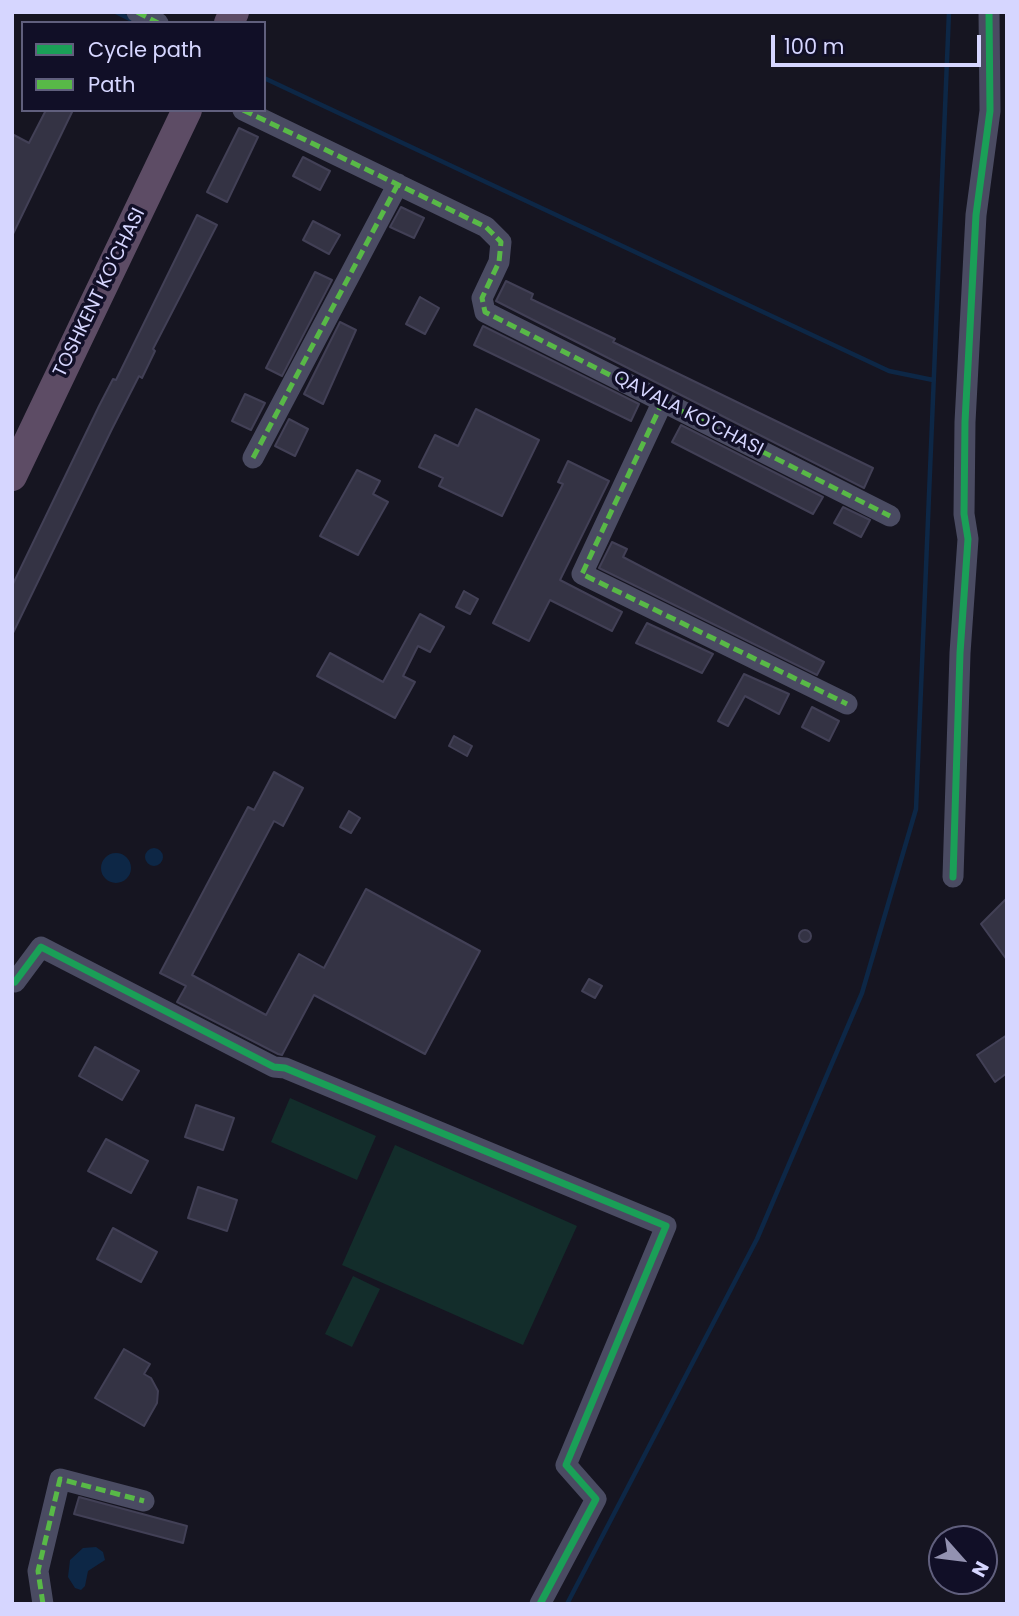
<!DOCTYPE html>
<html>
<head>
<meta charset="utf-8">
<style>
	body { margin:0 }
	#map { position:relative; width:1019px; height:1616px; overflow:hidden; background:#161521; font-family:Poppins,sans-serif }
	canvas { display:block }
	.frame { position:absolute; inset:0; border:14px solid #d6d6ff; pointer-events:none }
	.legend { position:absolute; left:21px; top:21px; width:245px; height:91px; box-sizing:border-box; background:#110f27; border:2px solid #605f7d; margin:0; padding:9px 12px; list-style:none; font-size:21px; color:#d6d6ff }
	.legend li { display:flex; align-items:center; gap:14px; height:35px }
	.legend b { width:35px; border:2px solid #605f7d }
	.north { position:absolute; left:928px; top:1525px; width:70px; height:70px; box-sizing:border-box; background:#110f27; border:2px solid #605f7d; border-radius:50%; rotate:118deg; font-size:19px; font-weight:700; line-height:28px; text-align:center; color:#d6d6ff }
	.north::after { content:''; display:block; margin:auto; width:24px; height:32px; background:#9392b1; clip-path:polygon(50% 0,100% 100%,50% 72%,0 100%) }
	.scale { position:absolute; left:771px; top:35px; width:210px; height:32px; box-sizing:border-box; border:4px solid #d6d6ff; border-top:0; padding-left:9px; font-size:21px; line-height:24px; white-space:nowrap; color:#d6d6ff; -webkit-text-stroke:5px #110f27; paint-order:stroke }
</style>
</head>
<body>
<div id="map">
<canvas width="1019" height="1616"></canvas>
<div class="frame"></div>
<ul class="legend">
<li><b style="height:9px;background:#1a9f57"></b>Cycle path</li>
<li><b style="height:9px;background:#58b947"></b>Path</li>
</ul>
<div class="north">N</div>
<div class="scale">100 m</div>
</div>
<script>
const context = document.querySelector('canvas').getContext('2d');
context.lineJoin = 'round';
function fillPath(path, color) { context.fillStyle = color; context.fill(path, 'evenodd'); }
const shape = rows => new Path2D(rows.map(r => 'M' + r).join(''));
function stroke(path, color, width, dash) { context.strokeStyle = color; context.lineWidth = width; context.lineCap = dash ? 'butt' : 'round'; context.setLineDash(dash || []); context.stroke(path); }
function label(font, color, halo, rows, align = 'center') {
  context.font = font + ' Poppins,sans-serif'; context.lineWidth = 7; context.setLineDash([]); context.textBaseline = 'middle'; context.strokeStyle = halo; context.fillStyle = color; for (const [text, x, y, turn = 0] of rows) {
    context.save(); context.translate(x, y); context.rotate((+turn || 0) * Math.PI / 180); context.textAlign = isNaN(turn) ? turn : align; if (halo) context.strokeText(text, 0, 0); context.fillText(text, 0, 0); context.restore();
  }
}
fillPath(shape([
	[290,1098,376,1136,357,1180,271,1142],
	[395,1145,577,1226,523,1345,342,1265],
	[353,1276,380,1289,352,1347,325,1334]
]), '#132d2b');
fillPath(shape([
	'145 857a9 9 0 1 1 18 0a9 9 0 1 1-18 0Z',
	'101 868a15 15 0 1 1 30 0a15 15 0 1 1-30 0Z',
	[96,1547,103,1552,105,1560,88,1571,85,1586,81,1590,75,1588,68,1577,70,1560,83,1548]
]), '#0d2746');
stroke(shape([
	[116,12,134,21],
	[264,78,889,371,933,380],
	[567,1604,757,1239,862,993,916,809,949,12]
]), '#0d2746', 4.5);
const building = shape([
	[46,110,73,110,12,236,12,134,29,143,46,110],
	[239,128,258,137,227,202,207,192,239,128],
	[303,157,330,171,320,190,293,176,303,157],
	[401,207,424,218,414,238,390,227,401,207],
	[197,215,217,225,153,349,155,351,142,378,139,376,112,429,12,635,12,586,99,406,113,379,116,380,197,215],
	[313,221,340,235,329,254,303,240,313,221],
	[315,272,332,280,282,376,266,368,315,272],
	[506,281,533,294,531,299,615,339,613,342,873,468,864,488,496,301,506,281],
	[420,297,439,308,425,334,406,324,420,297],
	[340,322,356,330,323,404,304,394,340,322],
	[483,326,639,404,631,421,474,345,483,326],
	[245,394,265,403,251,430,232,421,245,394],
	[476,409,539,440,502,516,439,486,443,478,419,467,435,435,458,446,476,409],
	[289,419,308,429,295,456,275,446,289,419],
	[681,425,823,497,813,514,672,442,681,425],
	[568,461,609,481,560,580,622,612,612,631,550,600,529,641,493,623,563,484,558,482,568,461],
	[357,470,380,481,373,494,388,502,358,555,320,536,357,470],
	[843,507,870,520,861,537,834,523,843,507],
	[612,542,627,549,623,557,824,662,817,675,599,568,612,542],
	[464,591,478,599,470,614,456,607,464,591],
	[420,614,444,627,430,652,418,646,403,676,415,682,395,718,317,676,330,653,383,682,420,614],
	[647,623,713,654,702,673,636,643,647,623],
	[744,674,789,694,779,714,745,696,728,726,718,721,744,674],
	[812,707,839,721,829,741,802,727,812,707],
	[454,736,472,746,467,756,449,746,454,736],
	[274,772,303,788,283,826,274,821,192,975,266,1015,299,954,324,968,366,889,480,951,425,1054,314,995,282,1055,278,1054,177,1002,186,986,160,973,248,807,254,810,274,772],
	[349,811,360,818,351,833,340,827,349,811],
	[1007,898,1007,960,981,924,1007,898],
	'799 936a6 6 0 1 1 12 0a6 6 0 1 1-12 0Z',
	[589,979,602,986,595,998,582,991,589,979],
	[1007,1035,1007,1073,995,1082,977,1055,1007,1035],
	[95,1047,139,1071,122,1100,79,1076,95,1047],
	[196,1105,234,1118,223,1150,185,1137,196,1105],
	[106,1139,148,1161,131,1193,88,1171,106,1139],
	[198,1187,237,1200,227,1231,188,1218,198,1187],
	[113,1228,157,1252,141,1282,97,1259,113,1228],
	[124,1349,150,1364,144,1374,151,1378,158,1391,157,1403,144,1426,95,1398,124,1349],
	[79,1497,187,1526,183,1543,74,1514,79,1497]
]);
fillPath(building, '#343344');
stroke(building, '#424056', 2);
stroke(shape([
	[137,12,158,23],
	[243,110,486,227,501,242,499,262,482,298,485,312,890,516],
	[663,401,582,574,847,704],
	[253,458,398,184],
	[953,877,960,653,968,539,964,514,965,422,976,215,990,111,989,12],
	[12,980,15,982,41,947,274,1067,285,1068,666,1226,566,1465,596,1499,540,1604],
	[43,1604,38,1571,60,1479,144,1501]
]), '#4a4b62', 21);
stroke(shape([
	[229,23,234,12],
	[12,476,187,110]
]), '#5d4c65', 30);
stroke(shape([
	[137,12,158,23],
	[243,110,486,227,501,242,499,262,482,298,485,312,890,516],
	[663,401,582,574,847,704],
	[253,458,398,184],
	[43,1604,38,1571,60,1479,144,1501]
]), '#58b947', 5, [10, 5]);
stroke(shape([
	[953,877,960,653,968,539,964,514,965,422,976,215,990,111,989,12],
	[12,980,15,982,41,947,274,1067,285,1068,666,1226,566,1465,596,1499,540,1604]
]), '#1a9f57', 7);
label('19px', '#d6d6ff', '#110f27', [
	["TOSHKENT KO'CHASI",100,293,-64],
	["QAVALA KO'CHASI",688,414,27]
]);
</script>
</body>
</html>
